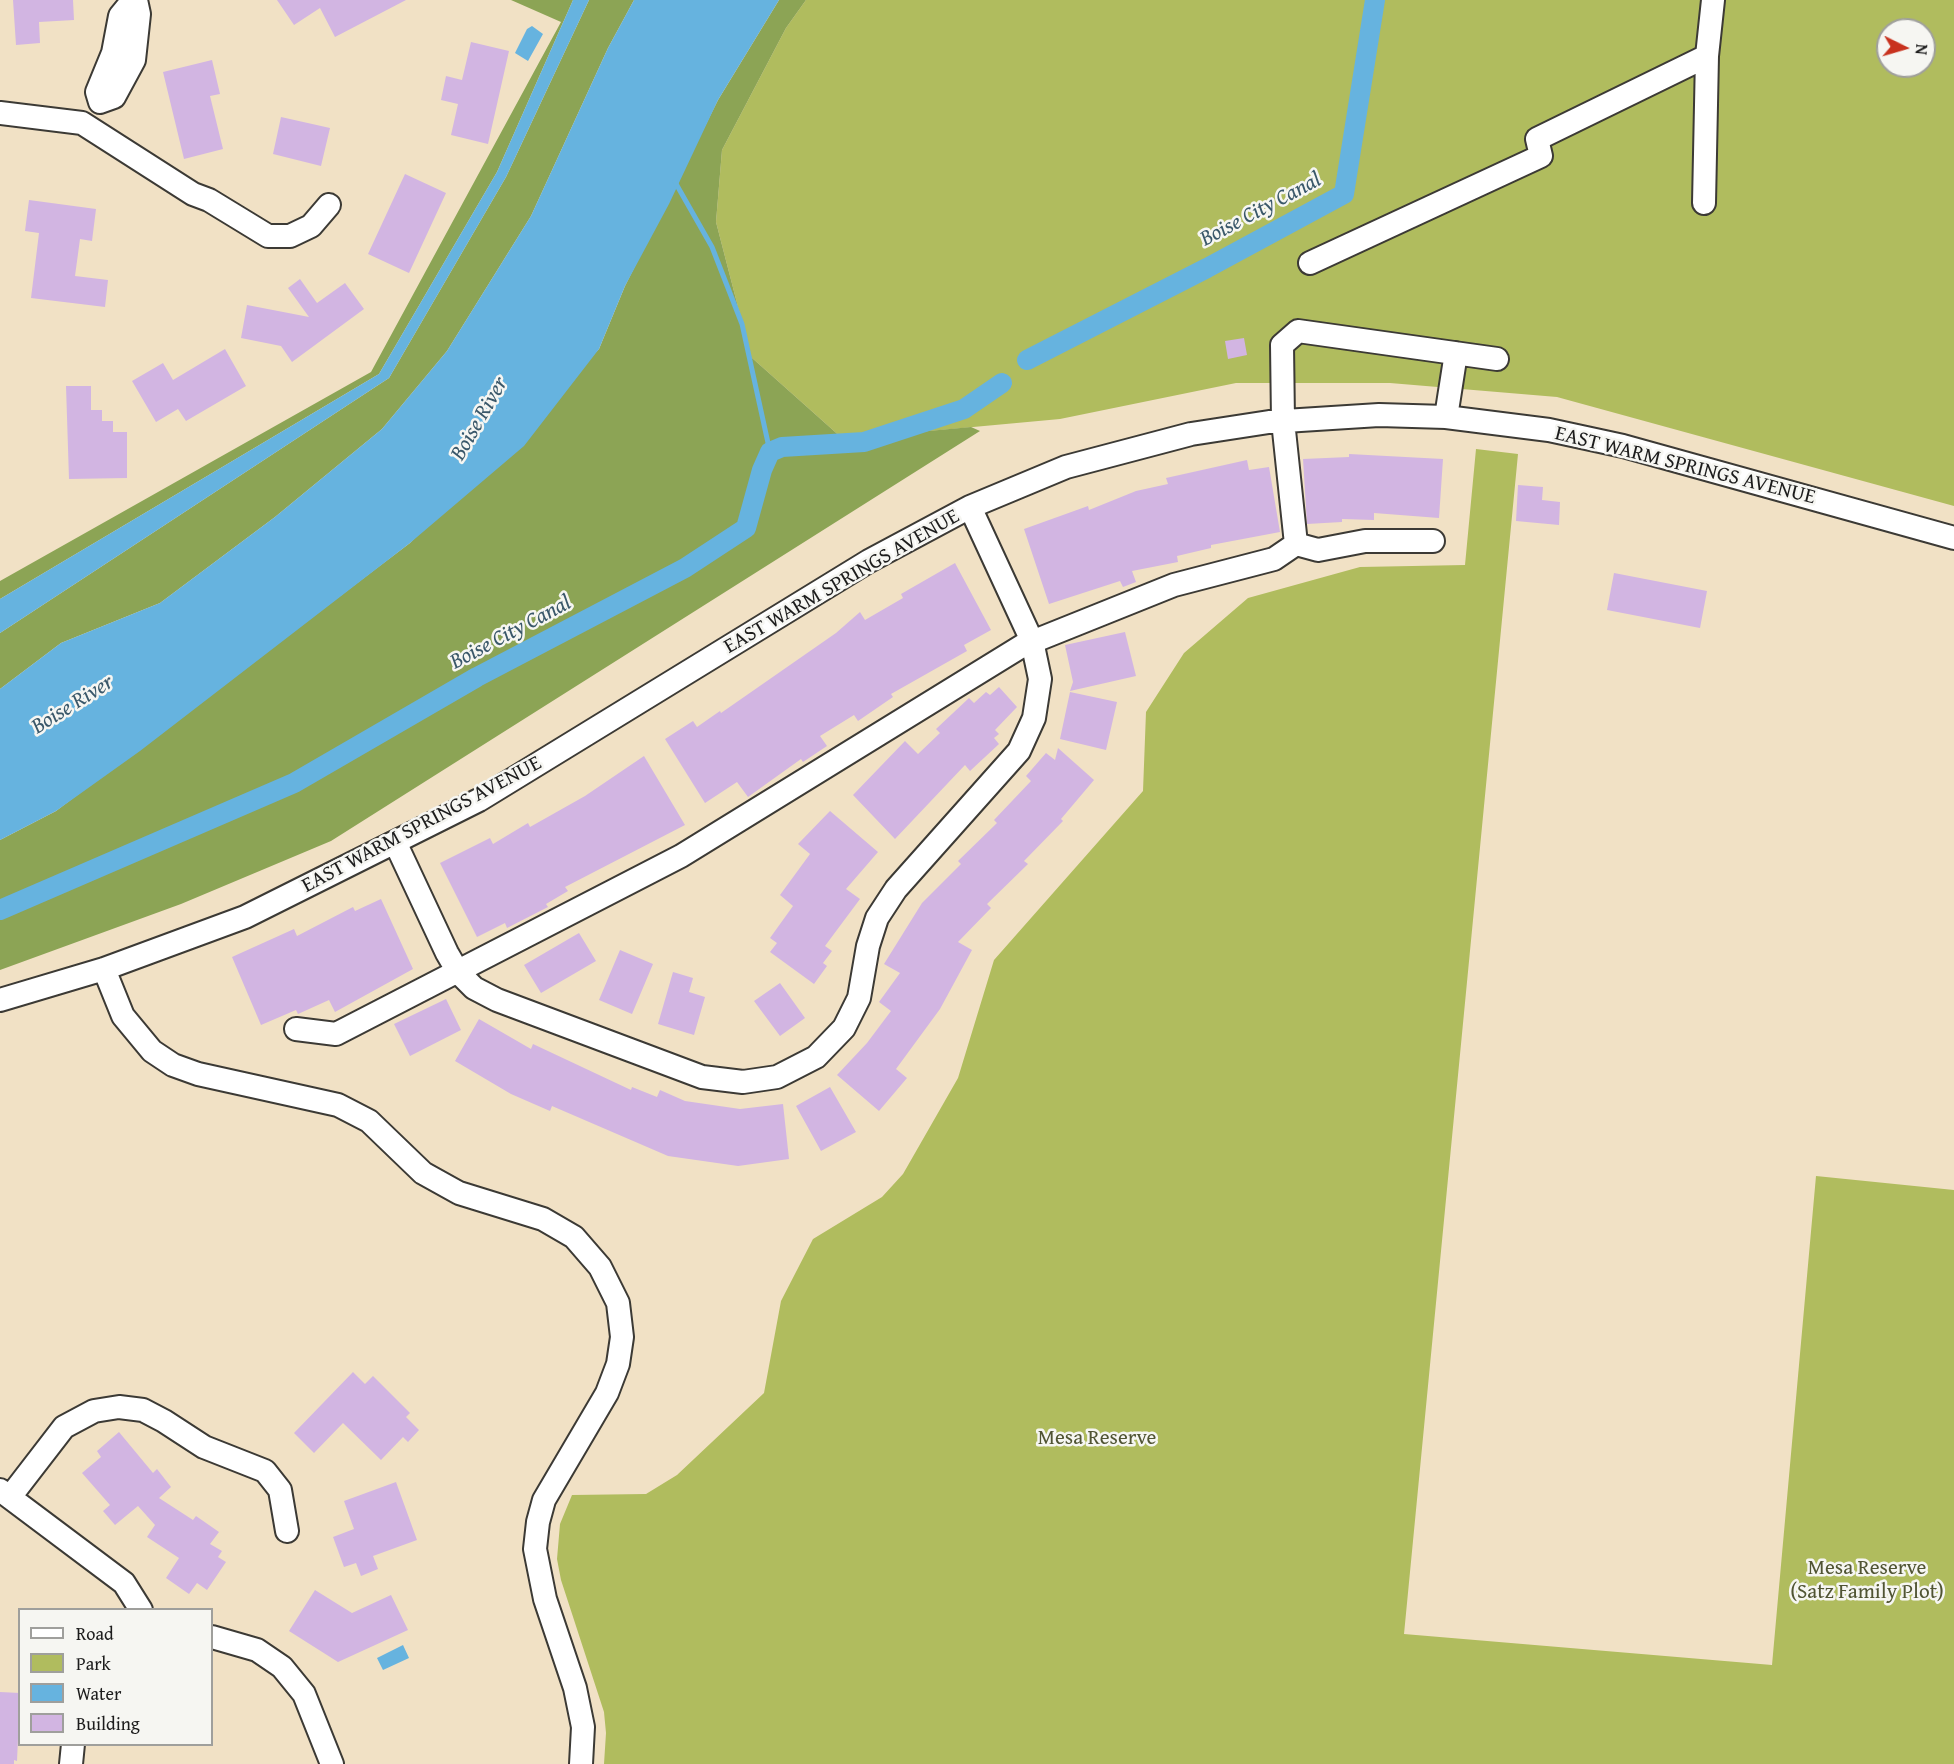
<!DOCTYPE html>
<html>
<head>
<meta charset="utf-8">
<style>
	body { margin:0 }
	#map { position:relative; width:1954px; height:1764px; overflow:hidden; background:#f1e1c5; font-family:"Gentium Book Plus",serif }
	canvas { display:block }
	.legend { position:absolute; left:18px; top:1608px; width:195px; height:138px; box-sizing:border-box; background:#f6f6f2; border:2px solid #9f9f9c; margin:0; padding:8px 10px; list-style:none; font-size:18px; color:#1c1c1c }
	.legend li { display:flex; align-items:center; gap:12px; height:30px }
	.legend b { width:30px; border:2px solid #9f9f9c }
	.north { position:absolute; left:1876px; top:18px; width:60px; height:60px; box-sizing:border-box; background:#f6f6f2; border:2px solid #9f9f9c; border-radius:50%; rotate:95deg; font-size:16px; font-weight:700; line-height:24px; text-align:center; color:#1c1c1c }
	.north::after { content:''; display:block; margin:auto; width:21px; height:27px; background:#c8321e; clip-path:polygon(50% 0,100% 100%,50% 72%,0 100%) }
</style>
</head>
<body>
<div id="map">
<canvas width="1954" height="1764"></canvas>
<ul class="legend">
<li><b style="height:8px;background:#fff"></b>Road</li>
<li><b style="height:16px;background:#b0bc5e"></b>Park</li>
<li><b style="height:16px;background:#66b3df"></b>Water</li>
<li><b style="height:16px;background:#d2b5e2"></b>Building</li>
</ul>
<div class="north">N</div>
</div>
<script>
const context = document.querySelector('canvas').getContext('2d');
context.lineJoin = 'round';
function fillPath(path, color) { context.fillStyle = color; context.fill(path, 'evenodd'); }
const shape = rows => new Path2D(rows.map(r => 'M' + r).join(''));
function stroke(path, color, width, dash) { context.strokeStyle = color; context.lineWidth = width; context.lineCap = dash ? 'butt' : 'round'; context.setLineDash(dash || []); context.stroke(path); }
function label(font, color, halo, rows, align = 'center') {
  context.font = font + ' "Gentium Book Plus",serif'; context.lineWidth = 5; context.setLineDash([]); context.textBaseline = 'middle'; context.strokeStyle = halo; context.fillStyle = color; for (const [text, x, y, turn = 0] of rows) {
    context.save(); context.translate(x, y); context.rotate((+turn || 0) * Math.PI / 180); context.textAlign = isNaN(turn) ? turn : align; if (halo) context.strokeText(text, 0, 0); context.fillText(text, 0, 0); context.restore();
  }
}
fillPath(shape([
	[806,0,1954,0,1954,506,1557,397,1390,383,1236,383,1060,419,843,439,751,357,716,222,722,150,786,28],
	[1888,30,1924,30,1924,66,1888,66],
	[1476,449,1518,454,1404,1634,1772,1665,1816,1176,1954,1190,1954,1764,604,1764,606,1733,604,1712,561,1580,557,1559,560,1524,572,1495,646,1494,677,1475,764,1393,781,1301,813,1239,882,1197,903,1174,958,1078,994,960,1143,791,1146,712,1184,653,1248,598,1360,567,1465,565]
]), '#b0bc5e');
fillPath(shape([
	[511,0,573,0,497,172,379,374,0,599,0,581,371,372,561,22],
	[589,0,634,0,608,48,531,216,447,351,382,429,275,517,160,603,61,643,0,689,0,633,389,378,506,177],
	[779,0,806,0,786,28,722,150,716,222,751,357,843,439,971,427,980,431,331,841,181,904,0,970,0,840,56,811,410,543,599,349,625,286,718,100]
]), '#8ca455');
fillPath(shape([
	[573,0,589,0,506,177,389,378,0,633,0,599,379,374,497,172],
	[634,0,779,0,718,100,669,204,625,286,599,349,524,446,410,543,140,751,56,811,0,840,0,689,61,643,160,603,275,517,382,429,447,351,531,216,608,48],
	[532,26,543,34,528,61,515,53,527,29],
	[403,1645,409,1658,383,1670,377,1658]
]), '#66b3df');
stroke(shape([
	[675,182,712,247,742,324,770,452]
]), '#66b3df', 5);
stroke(shape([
	[1027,360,1207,268,1344,194,1375,0],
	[0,910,294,783,477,677,685,568,746,528,762,470,770,452,782,447,864,442,964,409,1002,383]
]), '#66b3df', 20);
fillPath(shape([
	[13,0,73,0,74,20,39,22,40,43,16,45],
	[277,0,406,0,335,37,320,8,294,25],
	[471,42,509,51,488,144,451,135,458,104,441,100,446,76,462,80],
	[212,60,220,94,210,96,223,149,184,159,163,72],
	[281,117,330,128,321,166,273,154],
	[405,174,446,193,409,273,368,254],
	[29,200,96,209,92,241,80,239,75,276,108,280,105,307,31,298,39,233,25,231],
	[300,279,317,303,345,283,364,309,292,362,281,346,241,338,247,305,309,317,288,288],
	[1244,338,1247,355,1228,359,1225,341],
	[225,349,246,386,186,421,178,409,156,422,132,381,163,363,173,380],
	[66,386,91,386,91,410,102,410,102,421,113,421,113,432,127,432,127,478,69,479],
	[1349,454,1443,459,1439,518,1374,513,1374,520,1342,519,1342,522,1307,524,1303,459,1349,457],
	[1247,460,1249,470,1269,467,1280,532,1211,545,1211,548,1177,556,1178,562,1132,571,1136,582,1123,587,1120,581,1049,604,1024,529,1088,506,1089,510,1136,491,1168,484,1166,478],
	[1518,485,1543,487,1542,500,1560,502,1559,525,1516,521],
	[955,563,991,630,964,645,967,651,891,694,893,697,858,721,854,715,820,736,827,746,803,762,801,759,748,797,737,782,705,803,665,739,693,721,697,727,720,711,721,713,836,633,860,612,865,620,903,598,901,594],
	[1614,573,1707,591,1700,628,1607,610],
	[1125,632,1136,676,1070,691,1073,682,1065,645],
	[999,687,1017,707,995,730,999,734,994,738,999,744,970,771,965,765,895,839,853,795,905,741,918,754,940,733,936,729,969,698,974,703,986,692,990,695],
	[1070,692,1117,702,1106,750,1060,739],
	[1058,748,1094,780,1061,819,1063,821,1024,861,1028,864,987,904,991,908,958,942,972,950,940,1009,896,1069,907,1078,879,1111,837,1075,867,1043,891,1011,879,1002,900,973,884,964,922,903,961,864,958,861,997,823,994,820,1031,781,1026,776,1046,753,1055,760],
	[644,756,685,825,565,887,568,891,546,904,548,907,507,928,505,923,477,937,440,863,490,838,493,844,528,823,530,827,585,796],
	[830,811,878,852,846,889,860,899,825,946,832,951,823,963,827,966,814,984,770,952,777,943,770,938,793,906,780,895,810,854,798,844],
	[381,899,413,969,335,1012,329,1000,298,1014,296,1010,261,1025,232,957,294,929,297,936,353,907,355,911],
	[579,933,596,961,541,993,524,965],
	[620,950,653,964,632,1014,599,1000],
	[673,972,693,978,689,992,705,997,694,1035,658,1024],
	[780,983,805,1018,780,1036,754,1001],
	[446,999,461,1030,410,1056,394,1024],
	[479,1019,531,1049,533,1044,631,1090,632,1087,657,1097,660,1090,685,1101,740,1109,783,1104,789,1159,738,1166,668,1156,552,1106,550,1111,511,1094,455,1061],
	[830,1087,856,1132,821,1151,796,1106],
	[353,1372,365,1384,373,1376,410,1413,406,1417,419,1430,408,1442,403,1437,381,1460,343,1423,314,1453,294,1433],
	[119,1432,153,1473,157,1469,171,1487,159,1498,193,1520,196,1516,219,1532,210,1544,222,1551,218,1557,226,1562,207,1590,197,1583,189,1594,166,1578,179,1558,147,1537,155,1525,138,1506,115,1525,103,1511,110,1505,82,1473,101,1457,97,1451],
	[396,1482,417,1540,373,1556,378,1569,361,1576,356,1563,344,1567,333,1537,354,1529,344,1501],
	[315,1590,352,1613,391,1595,408,1630,338,1662,289,1631],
	[0,1692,20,1693,17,1761,14,1760,14,1764,0,1764]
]), '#d2b5e2');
const minor = shape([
	[133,0,120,16,113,53,97,92,100,102,114,97,134,60,139,14,136,0],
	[1707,56,1713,0],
	[0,113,82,123,193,194,209,200,268,236,290,236,311,226,329,205],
	[1310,263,1541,156,1537,139,1707,56,1704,203],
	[1446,417,1456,353],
	[1296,544,1283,421,1282,345,1298,331,1497,359],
	[395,842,447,953,458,972,474,988,497,1000,702,1077,743,1082,777,1077,816,1057,844,1028,859,998,868,946,877,918,896,889,1019,751,1034,718,1040,679,1032,641,970,507],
	[104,969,123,1016,152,1051,173,1065,198,1074,338,1105,369,1121,423,1173,459,1193,543,1219,574,1237,600,1267,618,1303,622,1337,618,1364,607,1393,544,1500,538,1522,535,1549,545,1599,575,1688,583,1727,581,1764],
	[0,1000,104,969,245,917,479,800,869,561,970,507,1066,467,1191,434,1269,422,1379,415,1446,417,1549,430,1623,446,1954,538],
	[296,1029,336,1034,681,856,1022,646,1174,585,1274,559,1296,544,1318,550,1365,541,1433,541],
	[0,1490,124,1583,141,1610],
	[10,1497,64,1427,94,1411,119,1407,143,1410,164,1421,204,1447,265,1471,280,1490,287,1531],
	[212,1637,257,1650,282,1667,304,1694,332,1764],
	[71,1764,73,1744]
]);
stroke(minor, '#3c3a35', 26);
stroke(minor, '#fff', 22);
label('21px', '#1c1c1c', '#f6f6f2', [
	["EAST WARM SPRINGS AVENUE",1685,466,14],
	["EAST WARM SPRINGS AVENUE",842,582,-30],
	["EAST WARM SPRINGS AVENUE",422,825,-28]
]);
label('21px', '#505433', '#f6f6f2', [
	["Mesa Reserve",1097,1439],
	["Mesa Reserve",1867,1569],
	["(Satz Family Plot)",1867,1593]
]);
label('italic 22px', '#3a586a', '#f6f6f2', [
	["Boise City Canal",1261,210,-28],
	["Boise River",480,419,-60],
	["Boise City Canal",511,633,-28],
	["Boise River",73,705,-32]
]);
</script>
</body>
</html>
